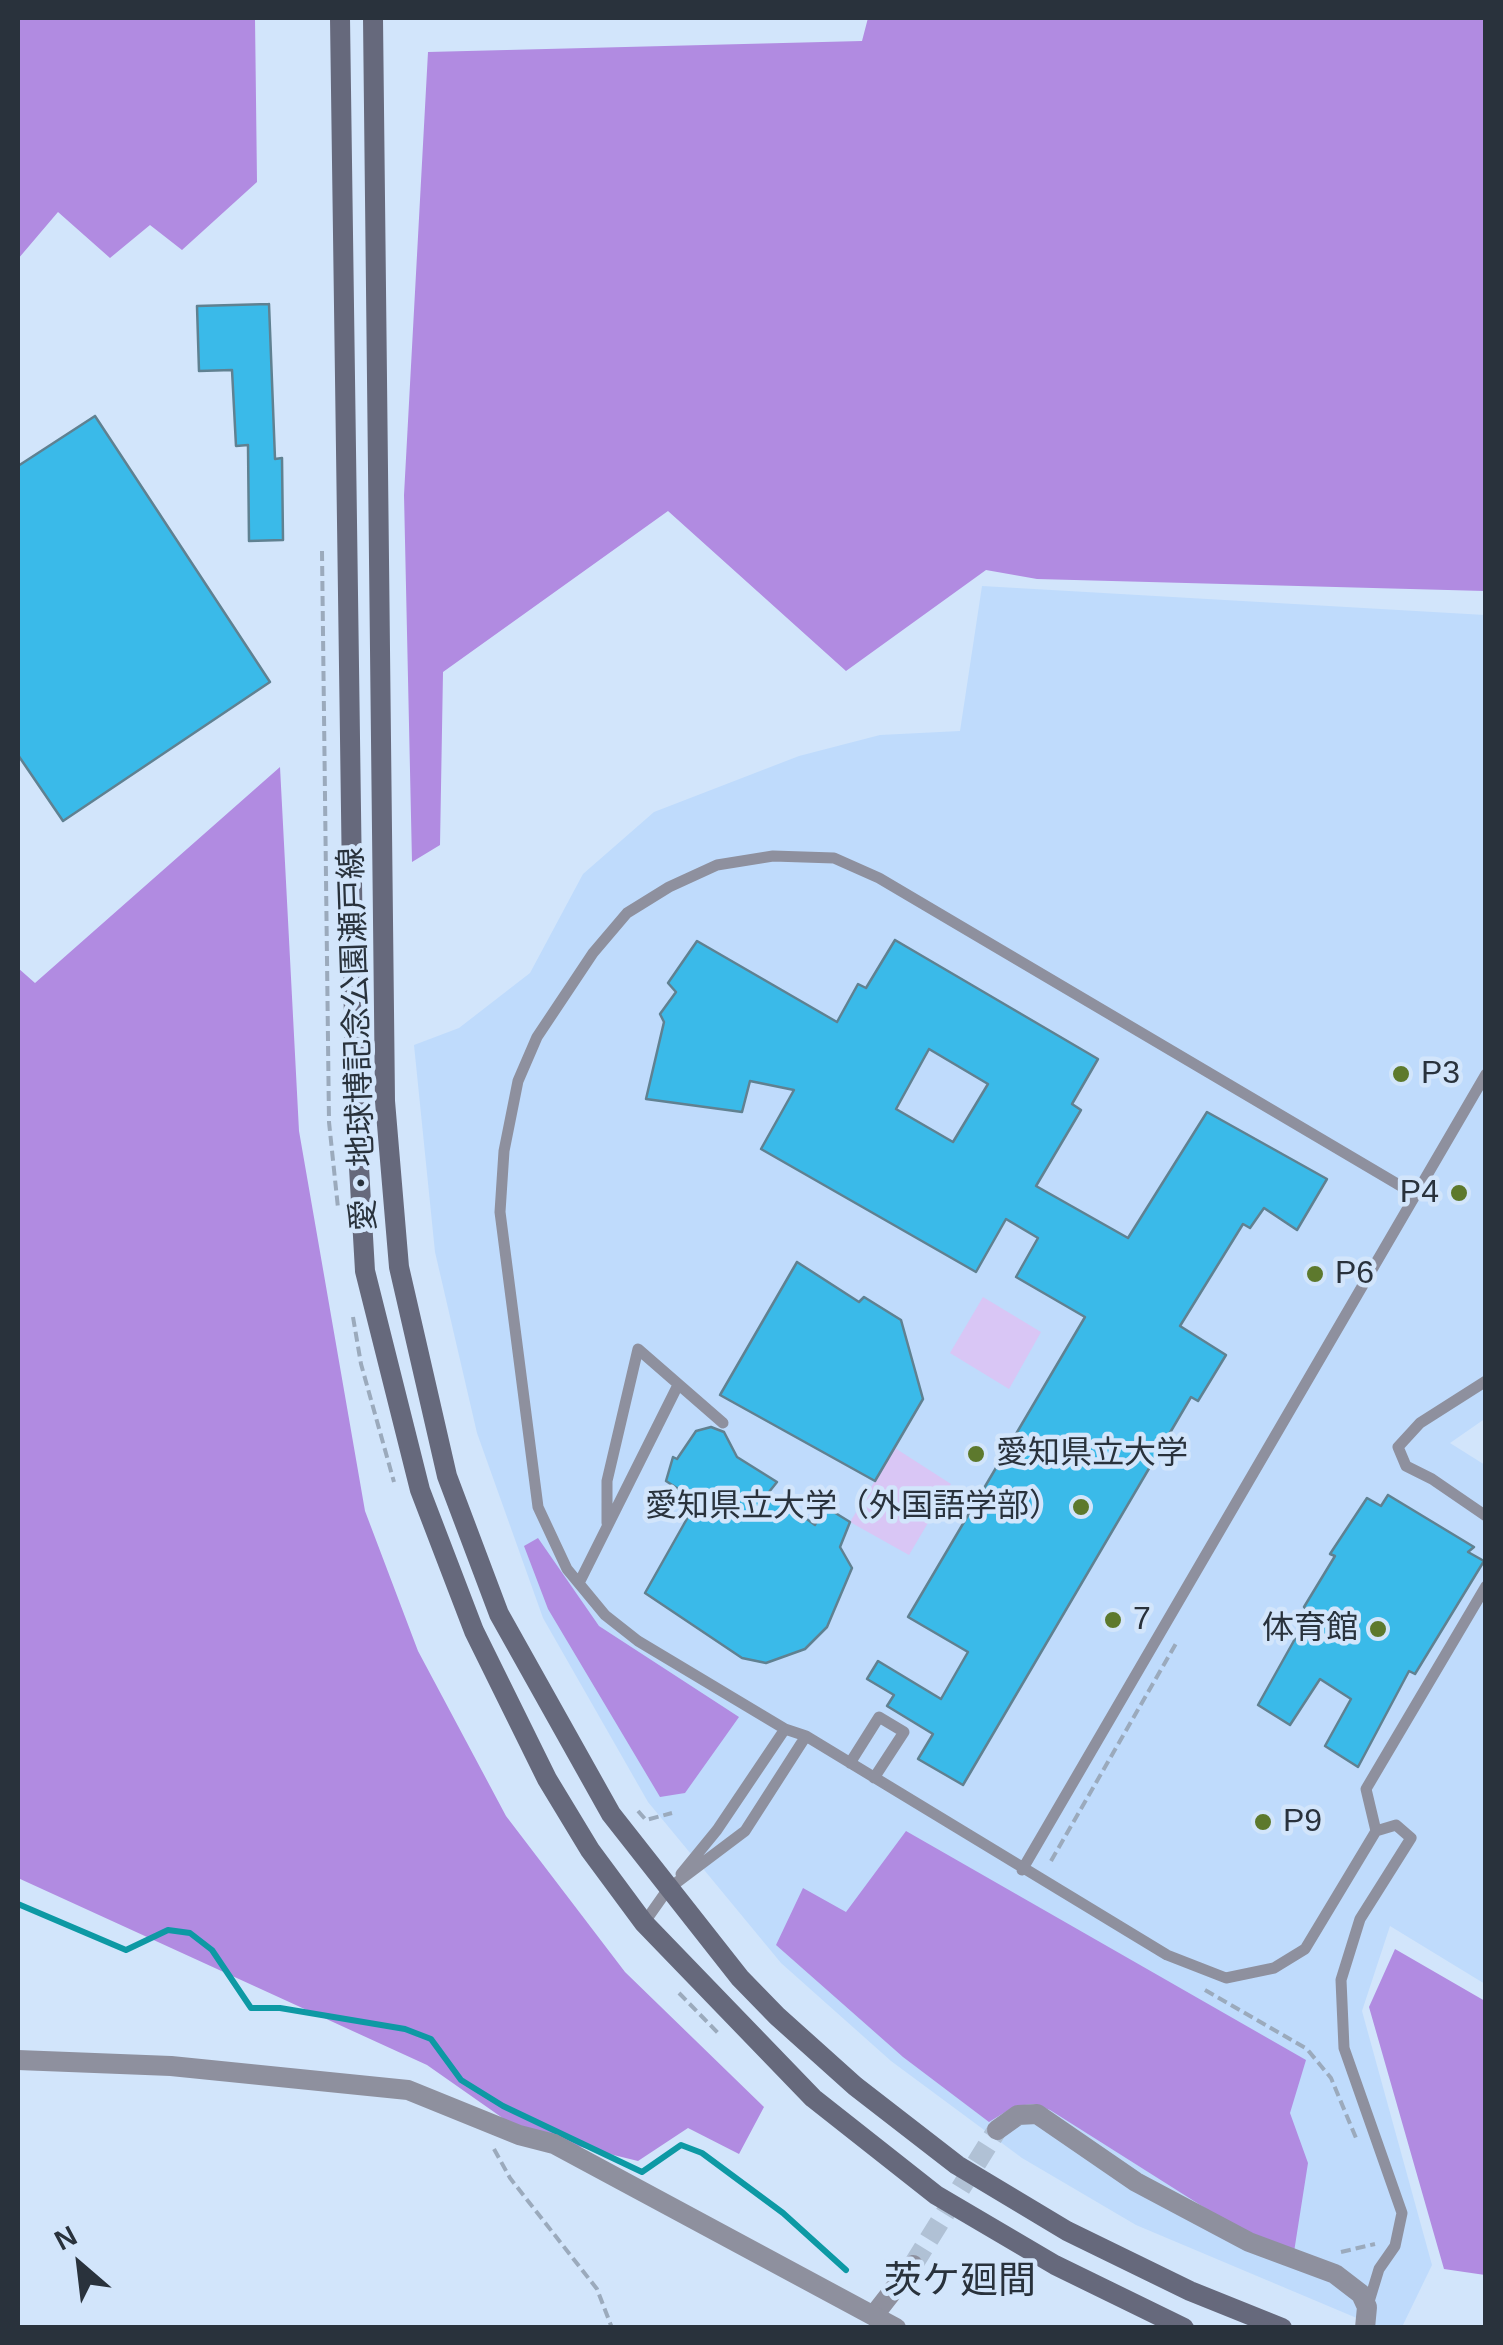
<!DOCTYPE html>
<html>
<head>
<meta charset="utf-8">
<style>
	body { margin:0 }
	#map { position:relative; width:1503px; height:2345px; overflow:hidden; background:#d2e5fb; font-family:Arial,sans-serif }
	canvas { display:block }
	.frame { position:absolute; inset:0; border:20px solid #29323c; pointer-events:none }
	.north { position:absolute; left:30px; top:2215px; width:100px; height:100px; -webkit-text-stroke:8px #d2e5fb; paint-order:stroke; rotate:332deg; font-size:28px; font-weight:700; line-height:40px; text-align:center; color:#29323c }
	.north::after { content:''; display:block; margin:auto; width:35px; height:45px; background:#29323c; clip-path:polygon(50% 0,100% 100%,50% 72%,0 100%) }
</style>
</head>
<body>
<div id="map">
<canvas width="1503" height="2345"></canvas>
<div class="frame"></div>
<div class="north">N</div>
</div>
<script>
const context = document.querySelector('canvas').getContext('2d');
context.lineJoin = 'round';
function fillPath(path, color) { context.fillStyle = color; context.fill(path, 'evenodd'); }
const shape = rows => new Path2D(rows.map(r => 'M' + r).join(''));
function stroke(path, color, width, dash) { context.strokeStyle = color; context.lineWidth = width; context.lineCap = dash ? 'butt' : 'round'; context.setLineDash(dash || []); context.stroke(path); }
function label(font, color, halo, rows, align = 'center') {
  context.font = font + ' Arial,"Noto Sans JP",sans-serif'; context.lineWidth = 9; context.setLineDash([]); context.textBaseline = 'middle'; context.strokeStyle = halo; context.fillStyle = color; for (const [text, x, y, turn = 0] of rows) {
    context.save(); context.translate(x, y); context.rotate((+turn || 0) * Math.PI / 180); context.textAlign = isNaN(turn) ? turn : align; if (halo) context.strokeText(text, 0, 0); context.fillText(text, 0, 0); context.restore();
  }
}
fillPath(shape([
	[982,586,1485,615,1486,1418,1450,1443,1485,1465,1485,1984,1390,1926,1362,2011,1432,2265,1402,2327,1378,2327,1136,2225,1022,2158,891,2061,781,1963,648,1802,543,1618,477,1433,435,1252,414,1045,459,1028,530,973,583,874,654,812,799,756,880,735,960,731]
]), '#bfdbfc');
fillPath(shape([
	[983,1297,1041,1332,1009,1389,950,1353],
	[895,1448,951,1484,909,1555,850,1522]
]), '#d9c6f5');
fillPath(shape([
	[18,18,255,18,257,182,182,250,150,225,110,258,58,212,18,259],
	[868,18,1485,18,1485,591,1037,579,986,570,846,671,668,511,443,672,440,845,412,862,404,495,428,52,862,41],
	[280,767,299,1131,365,1511,418,1651,506,1816,625,1972,764,2107,739,2154,688,2128,638,2161,524,2133,427,2065,18,1878,18,968,35,983],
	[538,1538,599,1626,739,1717,685,1793,660,1797,548,1609,524,1546],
	[906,1831,1306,2060,1290,2113,1308,2163,1294,2252,1243,2232,1050,2110,1034,2104,1015,2106,989,2122,903,2057,776,1945,803,1888,846,1912],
	[1395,1949,1485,2001,1485,2275,1444,2269,1369,2007]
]), '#b18be1');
stroke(shape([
	[18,1904,126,1950,168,1930,190,1933,212,1950,251,2008,280,2008,405,2029,431,2039,461,2080,503,2106,642,2172,681,2145,702,2153,783,2213,846,2270]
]), '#0d99a4', 6);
const building = shape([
	[269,304,275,459,282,458,283,540,249,541,248,445,236,446,232,370,199,371,197,306,269,304],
	[95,416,270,682,63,821,18,755,18,466,95,416],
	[895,940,1098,1059,1072,1104,1081,1110,1036,1186,1128,1238,1207,1112,1327,1179,1297,1230,1264,1208,1250,1228,1243,1224,1180,1326,1226,1355,1198,1401,1191,1397,963,1785,918,1759,933,1734,887,1706,894,1695,867,1679,878,1661,941,1699,968,1652,908,1617,1085,1317,1016,1277,1038,1238,1006,1219,976,1272,761,1149,794,1090,750,1081,742,1112,646,1099,664,1022,660,1014,676,992,668,983,697,941,837,1022,858,984,866,988,895,940],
	[929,1049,988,1084,953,1142,896,1109,929,1049],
	[797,1262,859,1302,864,1297,901,1320,923,1399,875,1481,720,1395,797,1262],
	[711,1427,724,1432,737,1457,777,1482,769,1492,815,1525,824,1506,850,1522,840,1547,852,1568,827,1627,805,1649,766,1663,742,1658,645,1593,697,1501,666,1481,673,1457,677,1459,696,1431,711,1427],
	[1388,1495,1474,1547,1468,1552,1484,1561,1415,1674,1409,1671,1358,1767,1325,1746,1351,1699,1320,1679,1290,1725,1258,1705,1310,1612,1304,1607,1335,1556,1330,1554,1367,1498,1381,1506,1388,1495]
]);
fillPath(building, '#3abae9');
stroke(building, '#608191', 2.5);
stroke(shape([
	[913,2265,997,2130]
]), '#b0c1d5', 20, [20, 10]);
stroke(shape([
	[322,551,329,1122,338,1208],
	[353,1317,361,1364,394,1482],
	[638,1811,646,1820,672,1813],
	[1051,1861,1178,1640],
	[1205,1990,1307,2049,1331,2078,1356,2138],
	[679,1993,718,2033],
	[494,2149,510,2178,597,2289,612,2328],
	[1341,2252,1375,2244]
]), '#9baabc', 4, [10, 5]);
stroke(shape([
	[1486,1381,1420,1423,1398,1447,1406,1466,1432,1479,1486,1516],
	[607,1523,607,1481,638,1349,723,1423],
	[579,1583,678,1385],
	[850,1763,879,1717,904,1732,874,1778],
	[1376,1831,1366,1789,1486,1586],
	[1022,1870,1486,1074],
	[681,1874,717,1830,785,1729],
	[644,1923,668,1889,745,1831,806,1736],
	[1368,2305,1379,2269,1395,2246,1402,2213,1344,2048,1341,1980,1360,1919,1411,1838,1396,1825,1376,1831,1305,1949,1274,1968,1226,1978,1167,1955,806,1736,785,1729,638,1641,605,1615,567,1569,538,1507,500,1212,504,1151,518,1081,537,1037,593,953,627,913,669,887,717,865,773,856,834,858,879,878,1416,1195]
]), '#8e909e', 11);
stroke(shape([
	[997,2130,1018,2115,1037,2114,1136,2182,1249,2242,1335,2274,1361,2294,1367,2307,1365,2328],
	[874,2315,913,2265]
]), '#8e909e', 20);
stroke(shape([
	[18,2060,171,2066,408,2090,519,2135,554,2144,896,2328]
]), '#8e909e', 20);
stroke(shape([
	[340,18,355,1098,365,1271,420,1490,474,1631,547,1779,590,1850,644,1923,813,2098,936,2195,1055,2265,1184,2328],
	[373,18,385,1101,399,1267,447,1476,499,1614,611,1814,740,1978,777,2016,855,2086,957,2165,1067,2231,1190,2291,1282,2328]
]), '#66697c', 20);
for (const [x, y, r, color] of [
	[1401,1074,10,"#5d792d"],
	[1459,1193,10,"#5d792d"],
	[1315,1274,10,"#5d792d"],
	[976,1454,10,"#5d792d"],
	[1081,1507,10,"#5d792d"],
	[1113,1620,10,"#5d792d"],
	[1378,1629,10,"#5d792d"],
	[1263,1822,10,"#5d792d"]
]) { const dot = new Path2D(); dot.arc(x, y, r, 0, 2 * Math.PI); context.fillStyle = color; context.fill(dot); stroke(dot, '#d2e5fb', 4); }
label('32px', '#29323c', '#d2e5fb', [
	["愛・地球博記念公園瀬戸線",359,1039,-92]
]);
label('32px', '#29323c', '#d2e5fb', [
	["P3",1421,1074],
	["P4",1439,1193,"right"],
	["P6",1335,1274],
	["愛知県立大学",996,1454],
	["愛知県立大学（外国語学部）",1061,1507,"right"],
	["7",1133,1620],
	["体育館",1358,1629,"right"],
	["P9",1283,1822]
], 'left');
label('38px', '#29323c', '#d2e5fb', [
	["茨ケ廻間",960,2283]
]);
</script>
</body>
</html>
